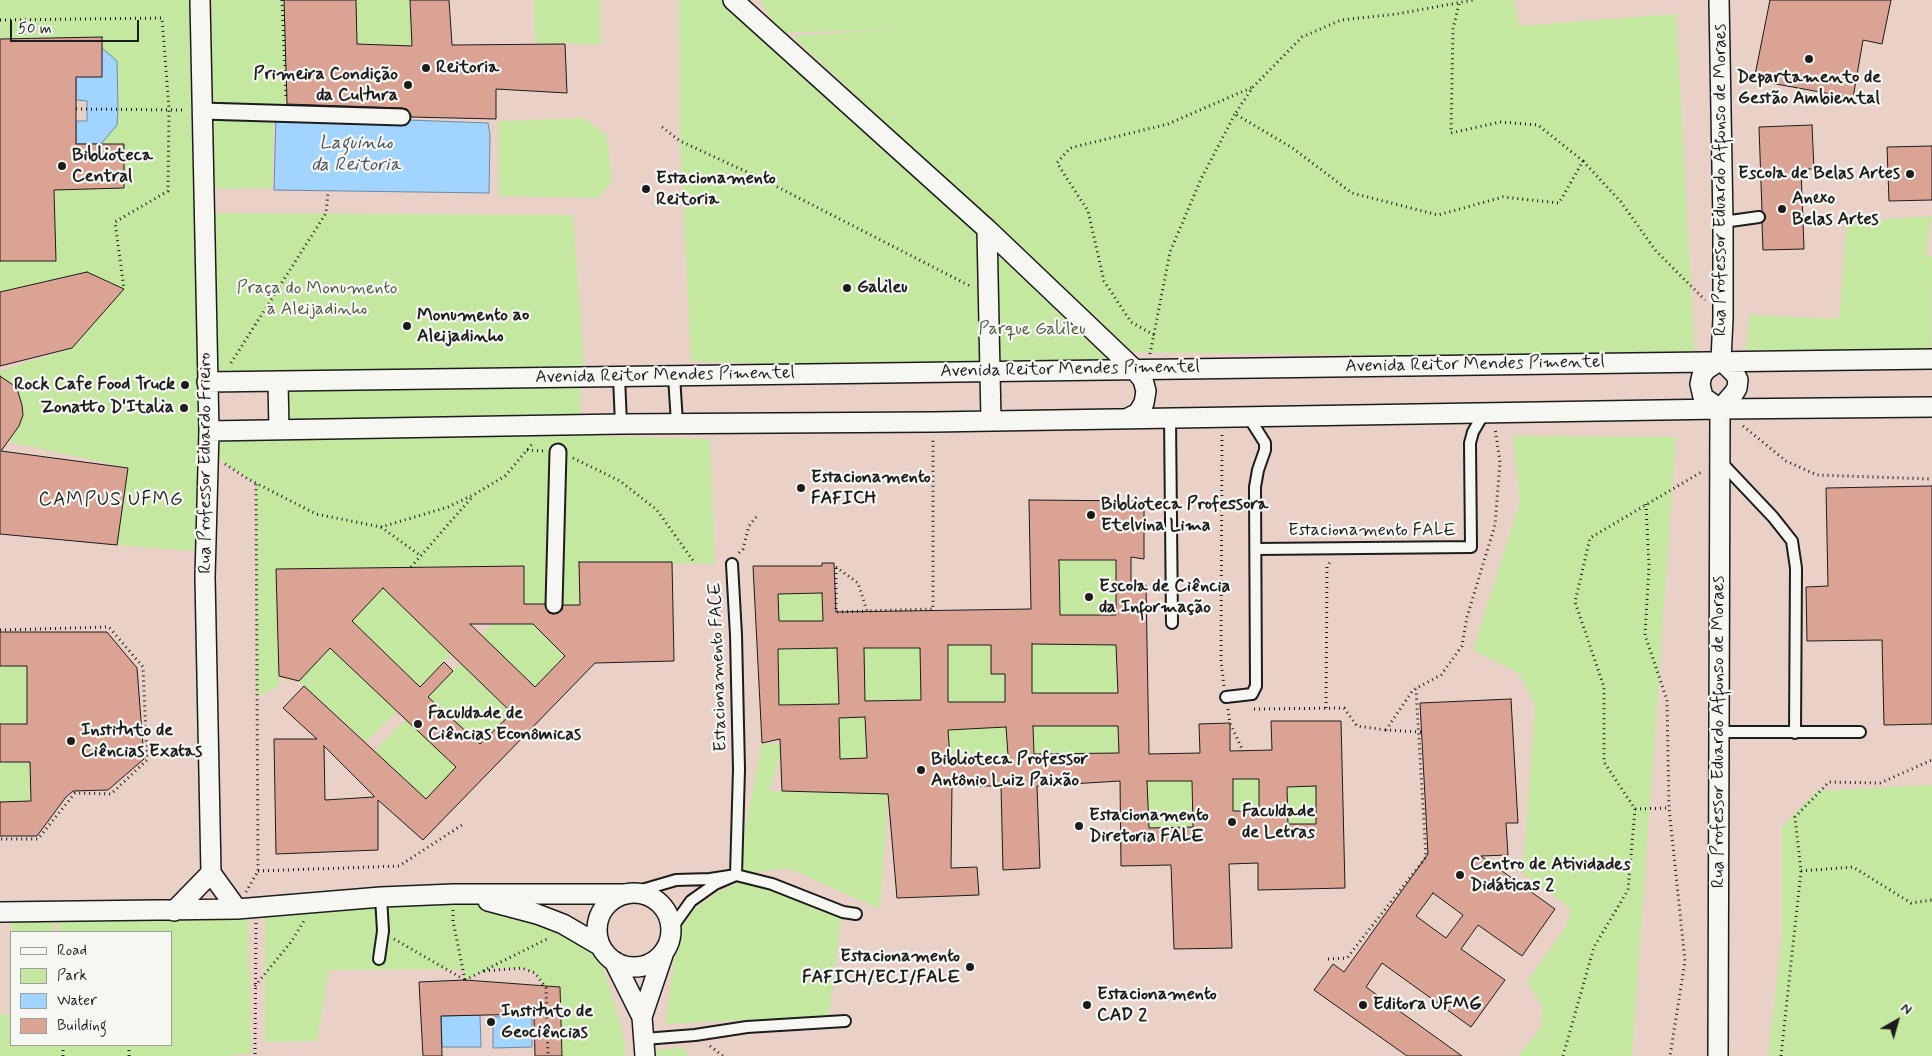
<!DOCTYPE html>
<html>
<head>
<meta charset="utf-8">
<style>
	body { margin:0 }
	#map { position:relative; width:1932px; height:1056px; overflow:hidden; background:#f0e5df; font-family:Mynerve,sans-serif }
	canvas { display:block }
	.legend { position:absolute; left:10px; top:931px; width:162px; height:115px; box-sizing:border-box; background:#f6f6f2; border:1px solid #9f9f9c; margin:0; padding:6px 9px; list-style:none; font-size:15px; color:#1c1c1c }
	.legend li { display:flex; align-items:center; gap:10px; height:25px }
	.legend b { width:25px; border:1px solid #9f9f9c }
	.north { position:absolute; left:1872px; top:996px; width:50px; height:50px; -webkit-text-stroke:4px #f6f6f2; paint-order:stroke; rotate:38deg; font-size:14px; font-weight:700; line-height:20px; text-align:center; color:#1c1c1c }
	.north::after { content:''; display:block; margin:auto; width:18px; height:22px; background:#1c1c1c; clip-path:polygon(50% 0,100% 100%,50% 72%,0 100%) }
	.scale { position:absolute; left:10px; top:20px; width:129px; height:22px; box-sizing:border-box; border:2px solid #1c1c1c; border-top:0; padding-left:6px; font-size:15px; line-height:18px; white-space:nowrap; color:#1c1c1c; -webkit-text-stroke:4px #f6f6f2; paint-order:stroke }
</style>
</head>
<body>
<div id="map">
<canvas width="1932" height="1056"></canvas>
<ul class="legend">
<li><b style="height:6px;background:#f6f6f2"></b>Road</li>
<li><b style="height:14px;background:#c5e8a1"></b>Park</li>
<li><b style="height:14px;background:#a1d4ff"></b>Water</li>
<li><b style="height:14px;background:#daa393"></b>Building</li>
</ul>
<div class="north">N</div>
<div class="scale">50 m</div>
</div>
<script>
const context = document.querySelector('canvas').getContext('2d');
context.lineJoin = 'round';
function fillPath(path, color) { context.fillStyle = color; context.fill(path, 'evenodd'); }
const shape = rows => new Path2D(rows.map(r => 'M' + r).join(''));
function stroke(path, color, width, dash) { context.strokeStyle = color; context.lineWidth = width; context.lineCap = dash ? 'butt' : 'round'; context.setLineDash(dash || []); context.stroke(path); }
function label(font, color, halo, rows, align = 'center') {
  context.font = font + ' Mynerve,sans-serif'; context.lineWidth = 4.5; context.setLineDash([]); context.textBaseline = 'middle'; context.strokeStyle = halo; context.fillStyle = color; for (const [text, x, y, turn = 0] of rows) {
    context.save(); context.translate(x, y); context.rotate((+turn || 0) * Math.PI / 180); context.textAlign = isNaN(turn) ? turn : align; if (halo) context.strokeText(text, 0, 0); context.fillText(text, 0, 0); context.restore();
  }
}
fillPath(shape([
	[0,0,1932,0,1932,1056,0,1056],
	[11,932,171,932,171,1045,11,1045]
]), '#e9d1c8');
fillPath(shape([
	[0,0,200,0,202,110,274,112,272,188,206,189,202,111,187,111,201,112,205,552,117,545,128,468,5,441,13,434,19,426,23,415,22,405,18,392,0,377,0,371,72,348,124,289,87,272,0,292,0,261,56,261,32,191,124,188,124,144,101,144,117,125,102,48,102,37,0,39],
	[212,0,288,0,288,109,212,102],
	[356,0,410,0,412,46,357,44],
	[534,0,601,0,601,44,535,43],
	[679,0,724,0,977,226,986,361,783,365,691,361,680,141],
	[760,0,1514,0,1519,26,1676,14,1695,360,1133,352,792,36,902,29,779,33],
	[585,118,607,136,612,181,599,198,499,196,498,121],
	[204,213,573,215,585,377,580,378,581,425,542,434,710,439,715,564,579,562,580,605,524,604,523,566,277,569,279,686,257,697,256,483,208,453,209,431,279,430,278,382,207,382],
	[1931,216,1926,256,1932,257,1931,350,1746,350,1750,315,1839,319,1847,222],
	[987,229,1135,370,990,372],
	[1513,436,1676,437,1632,1056,1516,1056,1518,1056,1540,1029,1543,1007,1527,982,1565,928,1571,909,1523,873,1535,706,1520,674,1473,650,1520,502],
	[1059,560,1116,560,1116,615,1060,615],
	[383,588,452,654,420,687,352,621],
	[822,593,823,621,779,621,778,594],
	[492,624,533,624,565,656,535,687,482,635],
	[1032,644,1116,645,1118,693,1032,693],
	[948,645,991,645,991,674,1005,674,1005,702,948,702],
	[330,648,397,711,366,742,299,681],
	[837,648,839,704,779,705,778,649],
	[864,648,920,648,921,700,865,701],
	[460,663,512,713,480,744,428,697],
	[0,666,27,666,27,724,0,724],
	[865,717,867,758,840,759,839,718],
	[406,719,456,767,426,799,375,751],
	[1033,726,1118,726,1119,753,1034,754],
	[1006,727,1008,755,950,758,948,730],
	[762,743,798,746,780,759,769,791,888,794,880,909,788,868,736,875],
	[30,762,31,801,0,802,0,763],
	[1287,778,1296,787,1308,787,1308,778,1316,778,1317,837,1288,824],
	[1233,779,1259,779,1259,834,1233,811],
	[1147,781,1192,781,1193,827,1149,828],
	[1932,785,1932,1056,1768,1056,1782,938,1782,827,1816,791],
	[741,882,842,914,829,1016,665,1024,679,927,696,908,720,891],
	[467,895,598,949,625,1040,625,1056,548,1056,546,988,535,973,522,968,493,968,465,980,463,969,329,970,317,1041,265,1042,265,916],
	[57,911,248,913,251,1053,227,1056,0,1056,0,1015,11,1014,11,1045,171,1045,171,932,58,932],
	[10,916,52,917,53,932,11,932,11,950],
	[682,1047,690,1056,657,1056,657,1050]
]), '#c5e8a1');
const water = shape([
	[102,48,117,61,118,109,117,125,101,144,76,144,76,121,87,121,87,101,76,100,76,77,102,48],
	[276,115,488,123,490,135,489,193,274,190,276,115],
	[480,1015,481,1047,442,1047,441,1016,480,1015],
	[532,1016,532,1047,493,1048,493,1017,532,1016]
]);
fillPath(water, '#a1d4ff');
stroke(water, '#6c8aa4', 1);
const building = shape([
	[284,0,356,0,357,44,412,46,410,0,449,0,452,45,565,44,567,93,496,89,496,119,411,117,407,109,402,108,287,104,284,0],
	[1770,0,1891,0,1882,44,1863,40,1853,98,1754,80,1770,0],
	[102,37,102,77,76,77,76,144,124,144,124,188,54,190,56,261,0,261,0,39,102,37],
	[1812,125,1814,169,1801,169,1804,249,1763,250,1762,223,1766,217,1762,211,1759,127,1812,125],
	[1932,146,1932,200,1889,201,1887,147,1932,146],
	[87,272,124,289,72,348,0,366,0,292,87,272],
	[0,376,13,385,18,392,22,405,23,415,19,426,1,451,128,468,117,545,0,534,0,376],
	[1932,486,1932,724,1884,725,1882,640,1807,641,1806,587,1828,586,1826,488,1932,486],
	[1029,500,1144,501,1144,559,1131,557,1131,585,1146,585,1149,754,1200,753,1199,724,1230,723,1230,751,1272,750,1271,721,1341,721,1345,888,1258,890,1258,863,1229,864,1232,948,1174,949,1171,865,1121,866,1120,781,1037,786,1040,868,1003,870,1001,786,952,786,951,868,977,867,979,895,897,898,888,794,782,791,780,739,762,743,753,566,822,566,822,563,834,563,836,612,1031,609,1029,500],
	[1059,560,1116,560,1116,615,1060,615,1059,560],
	[822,593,823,621,779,621,778,594,822,593],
	[1032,644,1116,645,1118,693,1032,693,1032,644],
	[948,645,991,645,991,674,1005,674,1005,702,948,702,948,645],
	[837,648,839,704,779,705,778,649,837,648],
	[864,648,920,648,921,700,865,701,864,648],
	[865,717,867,758,840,759,839,718,865,717],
	[1033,726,1118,726,1119,753,1034,754,1033,726],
	[1006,727,1008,755,950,758,948,730,1006,727],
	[1233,779,1259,779,1259,811,1233,811,1233,779],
	[1147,781,1192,781,1193,827,1149,828,1147,781],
	[1316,786,1316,824,1288,824,1287,787,1316,786],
	[579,562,672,562,674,661,595,663,423,840,378,800,378,850,276,854,274,739,317,739,283,708,304,686,426,799,456,767,330,648,299,681,279,676,276,569,524,566,524,604,545,604,549,613,554,614,562,610,563,605,580,605,579,562],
	[383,588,512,713,480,744,428,697,453,671,444,662,420,687,352,621,383,588],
	[470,624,533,624,565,656,535,687,470,624],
	[324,746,374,796,374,797,325,800,324,746],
	[0,632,107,632,137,668,144,759,108,790,73,791,66,797,37,836,0,836,0,802,31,801,30,762,0,762,0,724,27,724,27,666,0,666,0,632],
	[1511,699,1518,823,1506,823,1508,855,1481,856,1555,909,1522,956,1478,925,1461,949,1505,980,1471,1027,1382,963,1366,987,1462,1056,1407,1056,1314,990,1333,964,1344,972,1428,854,1420,703,1511,699],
	[1433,893,1463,915,1446,938,1416,916,1433,893],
	[465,980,560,987,562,1056,535,1056,534,1014,441,1016,442,1056,423,1056,419,982,465,980]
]);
fillPath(building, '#daa393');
stroke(building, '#1c1c1c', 1);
const service = shape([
	[1723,222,1759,217],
	[674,376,677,423],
	[619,377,621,424],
	[1170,417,1172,623],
	[1720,461,1773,517,1792,541,1796,568,1795,733],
	[1256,549,1471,547,1470,443,1473,432,1484,413],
	[1226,697,1252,694,1256,686,1255,487,1258,470,1265,450,1265,443,1248,416],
	[1719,732,1860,732],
	[635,892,676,880,710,879,736,875,772,884,843,912,856,914],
	[671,929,691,901,715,884,736,875,739,769,736,635,732,564],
	[379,959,383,931,381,897],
	[644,1039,695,1035,747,1027,845,1021]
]);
const pedestrian = shape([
	[202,111,402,117],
	[554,605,558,452]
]);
const minor = shape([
	[733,0,987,229,1135,370,1143,380,1146,391,1144,403,1138,413,1128,418],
	[1719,0,1723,222,1723,318,1721,360],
	[987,229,991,420],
	[278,381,279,430],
	[207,382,1932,359],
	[1720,409,1703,397,1700,384,1702,375,1707,369,1721,360],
	[1720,409,1734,393,1737,388,1738,380,1735,374,1721,360],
	[209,431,621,424,933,422,1720,409,1932,407],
	[211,873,237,909],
	'597 930a37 37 0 1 1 74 0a37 37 0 1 1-74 0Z',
	[488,901,537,914,563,924,599,945],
	[174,911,211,873,205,577,209,431,200,0],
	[0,912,237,909,381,897,454,894,627,894],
	[614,961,642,1017],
	[645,1056,642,1017,664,952],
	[1718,1056,1720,409]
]);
stroke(service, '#1c1c1c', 14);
stroke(pedestrian, '#1c1c1c', 19);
stroke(minor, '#1c1c1c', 22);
stroke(shape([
	[282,0,286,99],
	[1459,4,1453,29,1451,133,1500,122,1538,125,1583,161,1559,203,1503,197,1438,215,1352,193,1291,147,1235,114,1253,87,1302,37,1341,20,1397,14,1473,0],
	[0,20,162,18,169,109,168,191,115,222,124,289],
	[76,109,185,110],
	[662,127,680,141,760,178,972,287],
	[1583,161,1621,202,1656,251,1705,300],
	[1154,335,1131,322,1104,281,1088,211,1057,163,1070,148,1168,124,1253,87],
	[1150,354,1170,252,1201,179,1235,114],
	[231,363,326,213,328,193],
	[1743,426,1786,461,1817,475,1932,479],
	[1222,435,1221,661,1224,686],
	[527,450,543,451],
	[573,458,620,481,657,510,694,562],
	[225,464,248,479,316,514,381,527,448,507,475,494,505,476,533,443],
	[1646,504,1649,566,1645,635,1667,700,1669,808,1685,961,1670,1056],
	[381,527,421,556],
	[739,553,743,549,749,526,757,516],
	[411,567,473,496],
	[836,567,858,583,867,611,933,609,933,438],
	[836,568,836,612,867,611],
	[0,630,109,627,143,667,147,760,111,794,75,793,38,839,0,839],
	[1326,708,1327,567,1330,562],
	[1228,709,1230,723,1243,751],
	[1254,709,1344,708,1357,726,1386,730],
	[1421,732,1386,730,1413,690,1441,675,1462,646,1467,617,1495,525,1500,462,1495,428],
	[1635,809,1669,808],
	[258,871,399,866,462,825],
	[1801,871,1853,867,1911,903,1932,900],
	[246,892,258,871,256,483],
	[453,910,453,921,465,980],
	[394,939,465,980],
	[1328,959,1347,958,1426,857,1416,689],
	[484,971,522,968,535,973,546,988,548,1056],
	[465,980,549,938],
	[255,986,291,942,304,921],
	[129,1045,129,1056],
	[710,1046,723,1056],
	[255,1054,256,923],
	[63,1056,63,1045],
	[1563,1056,1594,947,1628,890,1635,809,1604,762,1604,687,1575,602,1590,538,1703,471],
	[1781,1056,1801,871,1795,817,1829,782,1880,783,1932,760]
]), '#1c1c1c', 3, [1, 4]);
stroke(service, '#f6f6f2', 10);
stroke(pedestrian, '#f6f6f2', 15);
stroke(minor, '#f6f6f2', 19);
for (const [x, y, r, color] of [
	[1809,59,5,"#1c1c1c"],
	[426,68,5,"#1c1c1c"],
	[408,85,5,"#1c1c1c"],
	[62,166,5,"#1c1c1c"],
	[1910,174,5,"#1c1c1c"],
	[646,189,5,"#1c1c1c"],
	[1782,209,5,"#1c1c1c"],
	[847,288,5,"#1c1c1c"],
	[407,326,5,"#1c1c1c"],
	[185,385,5,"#1c1c1c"],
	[184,408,5,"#1c1c1c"],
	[801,488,5,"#1c1c1c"],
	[1091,515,5,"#1c1c1c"],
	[1089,597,5,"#1c1c1c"],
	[418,724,5,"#1c1c1c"],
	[71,741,5,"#1c1c1c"],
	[921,770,5,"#1c1c1c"],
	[1232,822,5,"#1c1c1c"],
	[1079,826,5,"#1c1c1c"],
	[1460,875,5,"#1c1c1c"],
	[970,967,5,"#1c1c1c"],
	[1087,1005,5,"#1c1c1c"],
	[1363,1005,5,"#1c1c1c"],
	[491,1022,5,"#1c1c1c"]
]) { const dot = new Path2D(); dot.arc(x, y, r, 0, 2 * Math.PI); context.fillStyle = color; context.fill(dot); stroke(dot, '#f6f6f2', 2); }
label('bold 18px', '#1c1c1c', '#f6f6f2', [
	["Reitoria",436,68],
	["Primeira Condição",398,75,"right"],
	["da Cultura",398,96,"right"],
	["Departamento de",1809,78,"center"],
	["Gestão Ambiental",1809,99,"center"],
	["Biblioteca",72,156],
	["Central",72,177],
	["Escola de Belas Artes",1900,174,"right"],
	["Estacionamento",656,179],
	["Reitoria",656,200],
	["Anexo",1792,199],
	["Belas Artes",1792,220],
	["Galileu",857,288],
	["Monumento ao",417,316],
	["Aleijadinho",417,337],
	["Rock Cafe Food Truck",175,385,"right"],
	["Zonatto D'Italia",174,408,"right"],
	["Estacionamento",811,478],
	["FAFICH",811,499],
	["Biblioteca Professora",1101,505],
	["Etelvina Lima",1101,526],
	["Escola de Ciência",1099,587],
	["da Informação",1099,608],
	["Faculdade de",428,714],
	["Ciências Econômicas",428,735],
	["Instituto de",81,731],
	["Ciências Exatas",81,752],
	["Biblioteca Professor",931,760],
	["Antônio Luiz Paixão",931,781],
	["Faculdade",1242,812],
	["de Letras",1242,833],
	["Estacionamento",1089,816],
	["Diretoria FALE",1089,837],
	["Centro de Atividades",1470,865],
	["Didáticas 2",1470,886],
	["Estacionamento",960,957,"right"],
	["FAFICH/ECI/FALE",960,978,"right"],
	["Estacionamento",1097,995],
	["CAD 2",1097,1016],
	["Editora UFMG",1373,1005],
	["Instituto de",501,1012],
	["Geociências",501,1033]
], 'left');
label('18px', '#1c1c1c', '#f6f6f2', [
	["Rua Professor Eduardo Affonso de Moraes",1721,180,-90],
	["Avenida Reitor Mendes Pimentel",1475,365,-1],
	["Avenida Reitor Mendes Pimentel",1070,370,-1],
	["Avenida Reitor Mendes Pimentel",665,376,-1],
	["Rua Professor Eduardo Frieiro",206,463,-90],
	["Estacionamento FALE",1372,531],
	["Estacionamento FACE",719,667,-92],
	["Rua Professor Eduardo Affonso de Moraes",1719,732,-90]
]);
label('18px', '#4f5944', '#f6f6f2', [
	["Praça do Monumento",317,289],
	["a Aleijadinho",317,310],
	["Parque Galileu",1032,330]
]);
label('italic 19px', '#445360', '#f6f6f2', [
	["Laguinho",356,144],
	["da Reitoria",356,166]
]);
context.letterSpacing = '1px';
label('19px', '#1c1c1c', '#f6f6f2', [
	["CAMPUS UFMG",111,501]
]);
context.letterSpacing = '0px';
</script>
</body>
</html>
